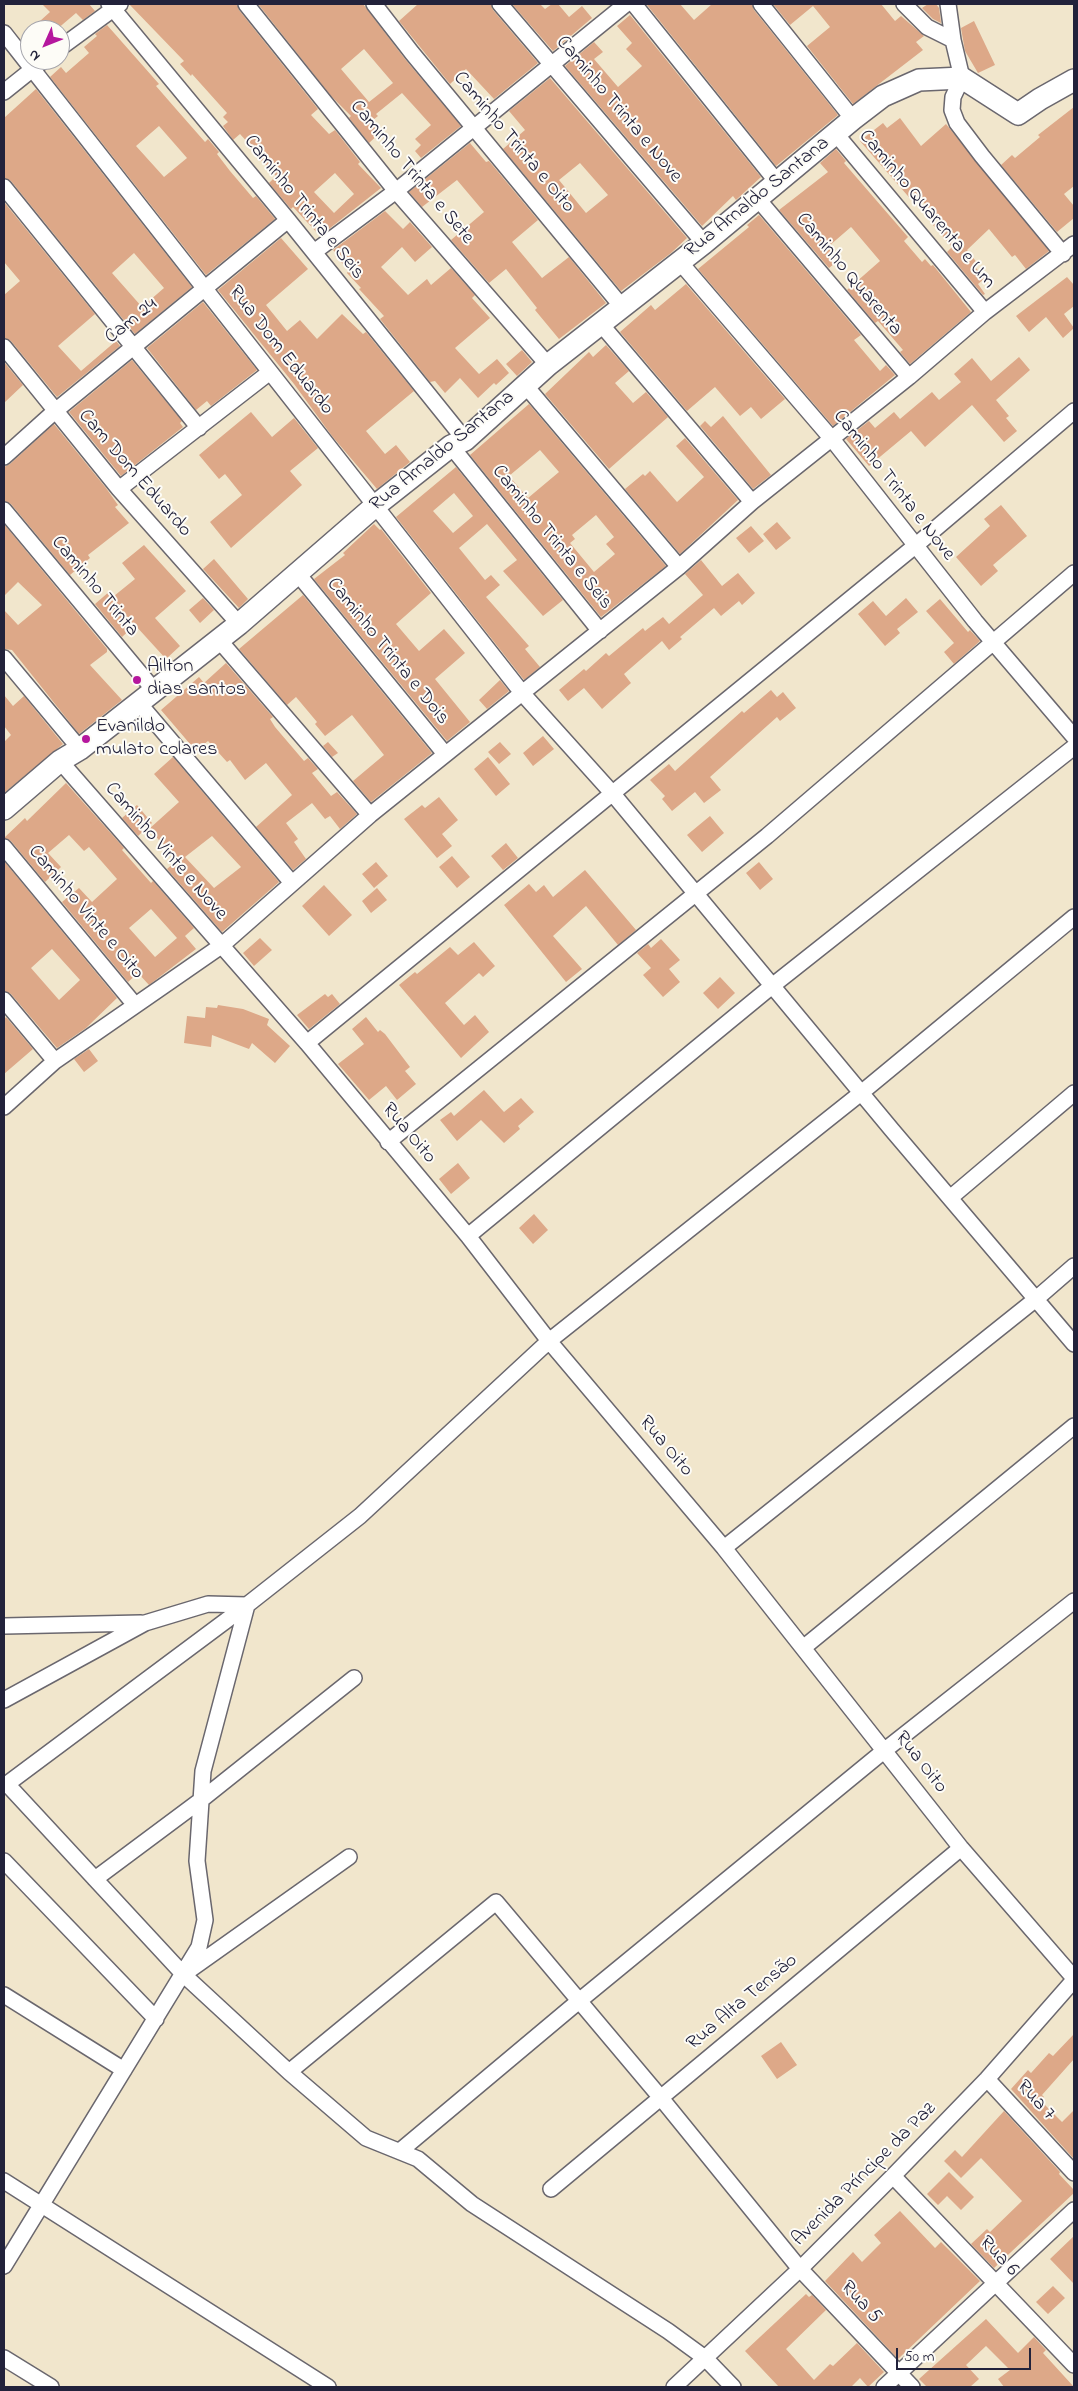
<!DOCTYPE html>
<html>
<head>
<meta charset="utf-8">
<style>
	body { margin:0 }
	#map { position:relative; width:1078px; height:2391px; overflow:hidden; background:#f1e6cc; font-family:"Indie Flower",sans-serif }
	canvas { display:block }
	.frame { position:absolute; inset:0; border:5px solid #22223b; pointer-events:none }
	.north { position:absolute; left:20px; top:20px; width:50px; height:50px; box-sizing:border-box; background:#fdfcf7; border:1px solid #a5a5ac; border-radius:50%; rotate:226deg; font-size:14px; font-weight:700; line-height:20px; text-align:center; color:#22223b }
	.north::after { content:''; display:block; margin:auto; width:18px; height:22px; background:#b5179e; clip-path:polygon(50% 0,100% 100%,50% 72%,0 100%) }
	.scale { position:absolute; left:896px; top:2348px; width:135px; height:22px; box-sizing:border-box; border:2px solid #22223b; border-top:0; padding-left:6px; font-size:15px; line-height:18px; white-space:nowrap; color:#22223b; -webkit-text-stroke:4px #fdfcf7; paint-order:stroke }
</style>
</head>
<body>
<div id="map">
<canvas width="1078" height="2391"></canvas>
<div class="frame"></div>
<div class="north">N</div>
<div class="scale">50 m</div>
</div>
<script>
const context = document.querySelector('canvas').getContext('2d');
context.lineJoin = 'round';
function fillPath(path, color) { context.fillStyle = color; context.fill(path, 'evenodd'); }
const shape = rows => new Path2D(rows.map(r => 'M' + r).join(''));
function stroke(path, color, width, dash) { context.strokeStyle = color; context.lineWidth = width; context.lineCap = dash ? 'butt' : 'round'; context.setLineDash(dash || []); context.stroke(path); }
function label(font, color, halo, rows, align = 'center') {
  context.font = font + ' "Indie Flower",sans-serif'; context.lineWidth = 4; context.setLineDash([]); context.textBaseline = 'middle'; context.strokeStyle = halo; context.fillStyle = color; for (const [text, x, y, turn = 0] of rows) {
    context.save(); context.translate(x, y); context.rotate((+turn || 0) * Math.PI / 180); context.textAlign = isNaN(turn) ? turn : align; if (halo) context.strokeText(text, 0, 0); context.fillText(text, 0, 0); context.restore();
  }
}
fillPath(shape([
	[42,4,89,4,95,11,83,20,76,13,56,30,30,30,50,12],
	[129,4,237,4,239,10,318,109,311,115,329,134,335,130,360,162,358,164,381,188,320,236,293,207,291,209,269,183,276,176,260,159,262,158,240,134,233,140,223,126,228,122,223,117,227,113,192,74,191,76,180,64,184,61],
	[335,173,354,194,334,213,314,192],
	[258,4,363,4,405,59,461,126,421,158,415,151,421,145,415,139,431,125,402,93,376,114,378,116,373,120,382,131,369,143,349,118,351,116,331,96],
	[364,49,393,83,369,102,341,69],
	[418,4,491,4,493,10,538,63,494,99,466,69,450,84,399,21],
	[512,4,540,4,545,9,552,4,558,4,569,17,582,6,592,18,553,51],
	[648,4,680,4,694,20,712,4,752,4,754,10,838,115,776,166,647,5],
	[773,4,881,4,895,21,901,16,924,36,916,42,923,50,853,104,807,46,830,27,813,6,790,25],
	[928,4,936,4,939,8,941,23,933,19,922,8],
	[630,15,761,177,736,200,733,196,702,226,565,66,594,42,603,52,594,59,618,87,642,66,626,49,632,43,617,26],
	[974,21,995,65,978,73,965,51,961,28],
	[107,25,159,84,156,86,176,109,205,142,208,139,219,152,217,154,230,171,253,198,256,196,275,219,206,275,50,77,61,67,66,73,89,53,84,47,97,36,95,34],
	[159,126,187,158,164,177,136,146],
	[550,78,687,238,671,253,621,291,503,149,525,130,509,111],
	[580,163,608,195,586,213,559,180],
	[36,89,192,287,135,334,11,181,4,178,4,118],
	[134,253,164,288,142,307,112,273],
	[1074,107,1074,186,1064,194,1074,206,1074,218,1057,232,1001,165,1012,155,1015,158,1040,137,1038,135],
	[900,118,921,146,946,124,1049,251,1026,269,1015,255,1012,257,989,229,967,250,978,264,975,267,985,278,978,284,985,294,983,295,947,252,952,247,933,225,939,220,920,198,914,203,860,141,883,123,887,128],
	[470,143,486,162,489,161,538,220,512,242,542,278,569,257,606,303,559,339,535,310,537,308,506,269,489,283,451,240,484,212,457,180,422,207,409,192],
	[836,149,846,161,844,163,908,237,904,241,922,262,925,259,931,266,933,265,971,312,910,364,900,352,903,350,878,321,875,323,847,290,880,261,852,228,851,227,829,246,840,259,829,268,779,210,828,172,820,163],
	[4,202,95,314,58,346,81,371,116,341,120,346,57,397,11,341,4,338,4,295,20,281,4,262],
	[385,211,403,229,410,222,432,247,415,262,402,247,381,267,408,295,427,279,431,285,451,268,475,295,472,298,490,318,455,348,479,374,497,359,509,373,496,385,494,383,478,398,460,378,445,393,435,381,430,382,380,319,384,316,359,289,361,288,347,273,349,270,335,256,337,254,333,250],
	[759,215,861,335,854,340,880,371,886,365,895,375,833,426,698,269,749,227,747,225],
	[281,238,308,269,266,305,287,331,300,320,317,339,342,314,363,334,366,332,414,391,366,431,385,454,396,445,410,462,377,489,332,436,294,384,218,290],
	[1067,277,1074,285,1074,306,1064,314,1074,328,1063,338,1046,317,1029,332,1016,316],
	[686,284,785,399,761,419,751,407,740,416,715,387,687,411,620,332,651,305,655,310],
	[203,302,257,370,211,406,207,401,196,410,147,348],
	[606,345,629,371,615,383,633,403,646,392,668,417,609,469,545,394,589,352,593,357],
	[522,350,532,362,517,376,506,364],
	[1019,357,1030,370,996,400,1009,416,1006,418,1017,431,1004,442,972,405,925,447,911,431,869,466,846,439,869,421,875,428,894,412,900,419,932,392,939,400,961,382,954,374,972,358,991,381],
	[132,360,182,421,180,423,183,427,121,476,69,412],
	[4,362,23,385,4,403],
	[529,404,666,566,601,617,470,455],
	[540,450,559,472,528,498,509,476],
	[596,515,614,537,606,544,615,554,594,572,570,543,575,539,572,535],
	[251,412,272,437,294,418,318,448,290,471,302,485,231,548,210,522,242,495,225,474,219,479,199,455],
	[723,416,771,475,753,489,700,426,705,421,711,427],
	[54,424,106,488,118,505,115,507,129,523,88,555,90,558,70,575,11,504,4,501,4,467,10,464],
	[685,438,738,500,680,554,625,489,643,474,645,476,650,471,677,502,704,477,676,446],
	[456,467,563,600,543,616,503,571,517,560,487,524,459,548,485,580,491,575,500,585,486,597,529,646,525,649,540,667,524,680,396,517],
	[454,493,473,516,453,533,433,511],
	[1001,505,1027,536,993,565,998,571,981,586,956,557,990,526,984,519],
	[777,522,791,538,776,550,763,534],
	[4,524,107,649,107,652,90,665,122,700,79,734,12,650,4,649,4,610,18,625,42,605,18,582,4,596],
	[374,524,380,530,381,529,431,593,396,624,419,651,444,629,465,653,435,679,470,722,447,741,314,579,345,555,343,553],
	[751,526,764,541,749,553,736,538],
	[144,545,186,591,155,618,180,646,166,659,135,625,122,637,95,604,110,591,114,596,135,579,122,563],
	[214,559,248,599,239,608,203,569],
	[701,560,722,586,738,573,755,593,742,605,739,601,721,616,714,608,680,637,682,639,669,650,662,641,624,674,631,683,602,709,584,688,568,701,559,690,584,669,586,671,606,653,609,656,643,628,645,631,663,617,669,624,703,595,685,574],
	[303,595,432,753,371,802,353,781,384,755,352,715,325,736,315,724,317,722,296,697,287,705,239,649],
	[203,598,214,610,200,623,189,610],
	[906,598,918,612,897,629,900,633,885,646,858,614,873,601,886,616],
	[940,599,968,632,970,630,980,641,954,664,944,652,954,643,926,611],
	[226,663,273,717,270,719,275,727,304,761,308,758,318,769,312,773,331,796,337,792,357,814,340,829,330,816,325,819,312,803,286,823,298,839,294,842,306,859,293,870,256,827,292,795,266,763,245,780,230,760,227,762,208,741,196,751,161,710,199,677,204,683],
	[500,680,509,691,487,709,479,700],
	[771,690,777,697,783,692,796,708,780,721,777,717,710,777,721,790,704,803,695,792,672,811,662,799,665,796,650,780,669,764,675,771,742,711,744,713],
	[4,695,13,706,24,696,63,744,4,793,4,742,11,735,4,726],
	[543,736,554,749,533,766,523,753],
	[328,742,338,753,332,757,323,746],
	[500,742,511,754,499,764,488,752],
	[173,757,279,882,222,932,167,869,177,860,149,829,179,802,154,774],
	[212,836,241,867,214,888,185,857],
	[488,757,510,784,496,796,474,769],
	[66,783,124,848,122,850,151,883,153,881,194,928,185,936,196,949,149,985,138,973,128,982,62,902,79,888,92,902,117,879,89,847,84,851,69,835,48,853,61,867,45,882,11,841,4,838,25,818,27,821],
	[151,909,177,938,155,957,129,928],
	[439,797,458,820,442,834,452,846,437,858,404,819,422,805,425,808],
	[137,805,152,823,138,836,122,818],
	[710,816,724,833,702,852,687,835],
	[506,843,518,858,503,870,491,856],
	[452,856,470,877,457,888,439,867],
	[4,861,117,998,86,1028,57,1048,11,994,4,991],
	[52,949,80,980,59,1000,31,968],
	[376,862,388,876,374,888,362,874],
	[759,862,773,879,760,890,746,873],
	[585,870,636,930,618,945,586,906,553,936,582,969,566,982,504,905,529,884,536,892,544,885,553,897],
	[324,885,352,915,329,936,302,906],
	[377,888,387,900,371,913,362,901],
	[260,938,272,950,254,966,243,953],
	[661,939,680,960,669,969,680,982,663,997,643,975,651,968,637,953,648,944,651,948],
	[474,942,495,966,483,977,479,973,445,1003,464,1025,475,1015,489,1032,461,1058,399,985,415,972,417,974,450,947,458,955],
	[720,977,735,993,718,1009,703,993],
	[325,994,328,997,332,994,340,1004,309,1029,297,1015],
	[218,1005,243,1009,269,1019,267,1025,290,1046,275,1063,252,1043,249,1049,212,1035,211,1047,184,1043,187,1016,205,1018,206,1007,217,1008],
	[6,1017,33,1049,4,1074,4,1020],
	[366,1017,378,1032,380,1030,385,1034,410,1067,405,1071,416,1084,397,1100,386,1086,369,1100,338,1064,364,1044,352,1029],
	[89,1049,98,1061,84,1072,74,1059],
	[484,1090,504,1112,521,1098,534,1112,518,1126,520,1129,504,1143,481,1120,457,1141,440,1120,451,1112,454,1116],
	[458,1163,470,1178,451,1194,439,1179],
	[534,1214,548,1230,533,1244,519,1228],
	[1074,2034,1074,2059,1042,2095,1044,2097,1041,2101,1062,2122,1074,2110,1074,2159,1011,2089,1028,2070,1031,2073,1049,2053,1053,2056],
	[781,2042,797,2065,777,2079,761,2056],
	[1004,2111,1060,2172,1059,2174,1074,2190,1074,2193,994,2268,971,2244,987,2229,990,2232,1022,2201,981,2158,961,2178,944,2161,955,2150,962,2157],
	[949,2172,974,2197,961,2210,947,2196,938,2205,927,2194],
	[900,2211,935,2248,941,2242,980,2281,898,2359,825,2281,853,2252,862,2262,881,2243,874,2235],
	[1074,2236,1074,2284,1050,2259],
	[1053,2286,1065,2298,1048,2314,1036,2302],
	[806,2294,809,2297,812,2295,826,2310,786,2349,814,2380,830,2364,833,2366,857,2343,884,2372,868,2387,860,2378,851,2387,779,2387,745,2351],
	[986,2319,1018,2353,1034,2337,1046,2350,1043,2353,1074,2387,1004,2387,998,2379,1010,2370,986,2346,966,2365,979,2379,970,2387,927,2387,919,2379]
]), '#dda888');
const street = shape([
	[109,4,288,220,465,440],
	[246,4,396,191,548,365],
	[374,4,412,53,623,308],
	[500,4,704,243],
	[634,4,777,182],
	[761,4,853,119],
	[904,4,927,27,953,40],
	[948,4,953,40,962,78,953,97,952,110,957,123,982,156,1063,254],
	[4,33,523,694,613,794,892,1130,1074,1344],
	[60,48,120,4],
	[4,92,44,60],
	[836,134,985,312],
	[4,187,199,428],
	[757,198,909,377],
	[314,252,396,191,626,4],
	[679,261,832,439,975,621,1074,737],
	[600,323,752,502],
	[4,347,119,489,239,624],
	[525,385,679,567],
	[451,446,600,631],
	[4,457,54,412,288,220],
	[119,489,270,372],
	[4,510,154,690],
	[298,574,445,754],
	[219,640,370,815],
	[4,658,80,749],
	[138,702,292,883],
	[60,761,307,1043,468,1236,549,1341,724,1548,961,1848,1074,1978],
	[4,847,135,1005],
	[4,1000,55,1061],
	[307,1043,915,546,1074,411],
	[4,1107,55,1061,221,946,370,815,679,567,752,502,909,377,985,312,1074,244],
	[388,1142,767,836,1074,573],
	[950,1198,1074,1093],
	[468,1236,772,986,1074,747],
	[724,1548,1036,1299,1074,1266],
	[247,1605,7,1784,184,1975,289,2072],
	[4,1626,141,1623],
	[803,1648,1074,1426],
	[4,1700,145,1623,208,1604,247,1605],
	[4,1861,156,2019],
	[95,1879,201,1800,354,1678],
	[187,1972,349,1857],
	[4,1995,124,2070],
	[987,2079,1074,2173],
	[400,2151,579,2001,885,1750,1074,1601],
	[893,2176,1074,2365],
	[4,2181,328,2387],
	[551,2189,961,1848],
	[4,2266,199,1947,205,1920,197,1861,203,1771,247,1605,360,1516,549,1341,861,1093,1074,917],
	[4,2358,51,2387],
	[674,2387,800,2269,893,2176,987,2079,1074,1980],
	[733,2387,705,2358,668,2331,472,2204,418,2159,366,2138,289,2072,496,1902,661,2098,800,2269,912,2387],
	[884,2387,1074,2210]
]);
const secondary = shape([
	[4,809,60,761,80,749,239,624,375,506,451,446,465,440,548,365,704,243,853,119,883,96,919,80,962,78,1018,114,1040,99,1074,80]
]);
stroke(street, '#6a676e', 18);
stroke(secondary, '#6a676e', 24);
stroke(street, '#fff', 15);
stroke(secondary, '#fff', 21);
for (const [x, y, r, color] of [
	[137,680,5,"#b5179e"],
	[86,739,5,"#b5179e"]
]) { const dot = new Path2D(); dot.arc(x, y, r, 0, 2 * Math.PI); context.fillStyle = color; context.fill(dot); stroke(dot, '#fdfcf7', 2); }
label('20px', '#22223b', '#fdfcf7', [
	["Caminho Trinta e Nove",618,110,50],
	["Caminho Trinta e Oito",513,143,50],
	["Caminho Trinta e Sete",411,173,50],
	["Rua Arnaldo Santana",758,198,-39],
	["Caminho Trinta e Seis",303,208,51],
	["Caminho Quarenta e Um",926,210,50],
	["Caminho Quarenta",848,275,50],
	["Cam 24",132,322,-39],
	["Rua Dom Eduardo",280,351,52],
	["Rua Arnaldo Santana",443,452,-39],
	["Cam Dom Eduardo",134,474,49],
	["Caminho Trinta e Nove",893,486,52],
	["Caminho Trinta e Seis",551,538,51],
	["Caminho Trinta",94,587,50],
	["Caminho Trinta e Dois",387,652,51],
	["Caminho Vinte e Nove",165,852,49],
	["Caminho Vinte e Oito",85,913,50],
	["Rua Oito",408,1134,50],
	["Rua Oito",665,1447,50],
	["Rua Oito",920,1763,52],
	["Rua Alta Tensão",743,2003,-40],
	["Rua 7",1035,2101,47],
	["Avenida Príncipe da Paz",865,2175,-45],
	["Rua 6",998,2257,46],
	["Rua 5",860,2303,47]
]);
label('20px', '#22223b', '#fdfcf7', [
	["Ailton",147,668],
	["dias santos",147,691],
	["Evanildo",96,728],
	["mulato colares",96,751]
], 'left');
</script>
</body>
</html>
